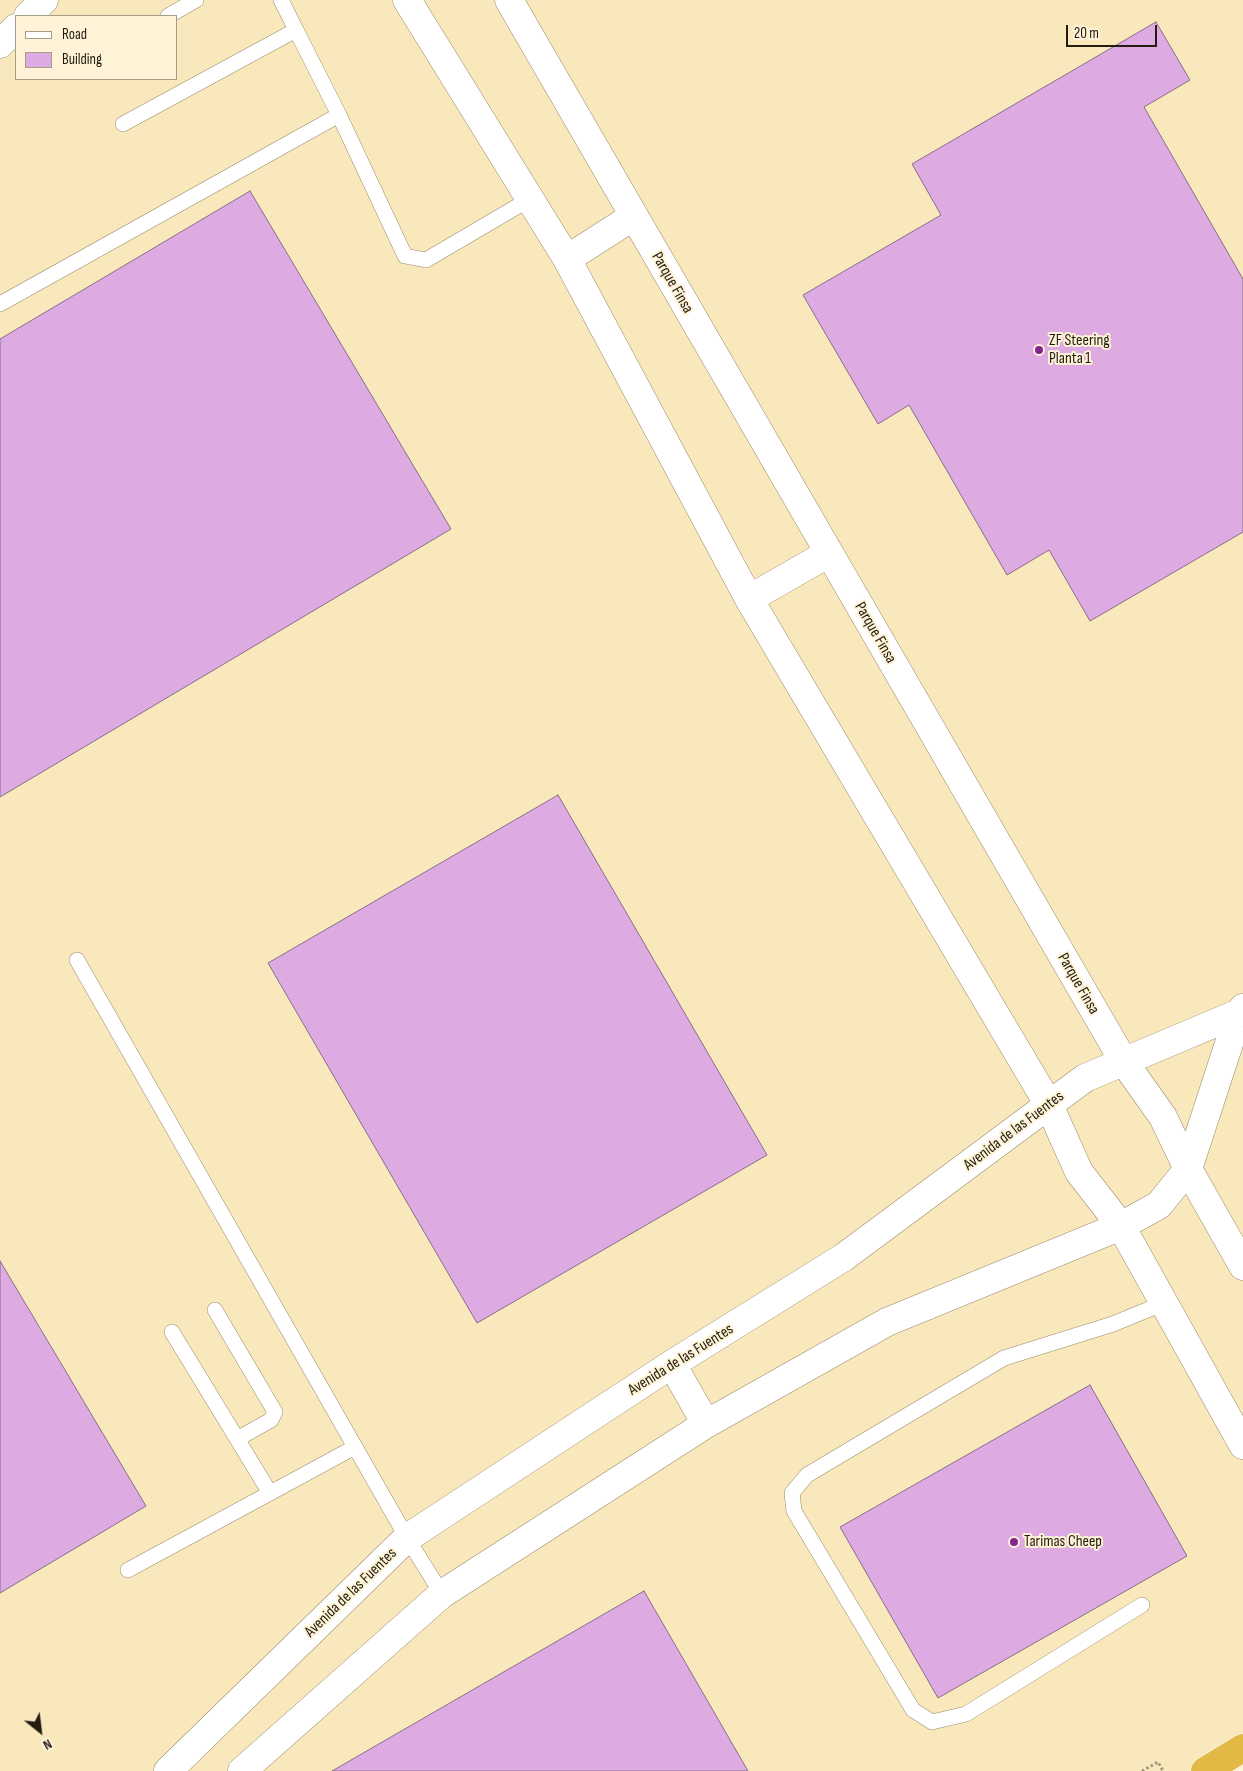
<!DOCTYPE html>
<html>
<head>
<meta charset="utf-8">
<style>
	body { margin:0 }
	#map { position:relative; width:1243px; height:1771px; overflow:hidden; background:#fff3d7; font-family:"Sofia Sans Condensed",sans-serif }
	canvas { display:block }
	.legend { position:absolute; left:15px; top:15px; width:162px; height:65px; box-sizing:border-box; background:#fff3d7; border:1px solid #a69d87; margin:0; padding:6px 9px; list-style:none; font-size:15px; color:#211c0f }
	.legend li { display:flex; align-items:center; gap:10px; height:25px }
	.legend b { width:25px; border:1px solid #a69d87 }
	.north { position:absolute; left:15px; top:1706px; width:50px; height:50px; -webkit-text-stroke:4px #fff3d7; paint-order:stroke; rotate:151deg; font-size:14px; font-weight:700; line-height:20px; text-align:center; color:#211c0f }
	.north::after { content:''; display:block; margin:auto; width:18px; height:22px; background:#211c0f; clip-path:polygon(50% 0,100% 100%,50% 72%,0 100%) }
	.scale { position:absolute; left:1066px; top:25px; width:91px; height:22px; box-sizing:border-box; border:2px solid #211c0f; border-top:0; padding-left:6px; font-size:15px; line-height:18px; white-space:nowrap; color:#211c0f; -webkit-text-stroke:4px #fff3d7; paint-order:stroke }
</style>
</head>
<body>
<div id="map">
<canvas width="1243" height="1771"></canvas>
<ul class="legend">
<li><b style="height:6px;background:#fff"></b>Road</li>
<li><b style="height:14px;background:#ddaae2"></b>Building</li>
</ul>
<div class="north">N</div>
<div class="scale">20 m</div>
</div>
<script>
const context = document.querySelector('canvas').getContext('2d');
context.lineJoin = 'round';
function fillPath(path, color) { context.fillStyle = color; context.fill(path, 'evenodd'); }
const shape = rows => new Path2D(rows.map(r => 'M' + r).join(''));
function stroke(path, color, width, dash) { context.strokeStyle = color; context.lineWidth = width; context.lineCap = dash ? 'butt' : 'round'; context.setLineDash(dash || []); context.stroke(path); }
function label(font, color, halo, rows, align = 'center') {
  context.font = font + ' "Sofia Sans Condensed",sans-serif'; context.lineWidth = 4; context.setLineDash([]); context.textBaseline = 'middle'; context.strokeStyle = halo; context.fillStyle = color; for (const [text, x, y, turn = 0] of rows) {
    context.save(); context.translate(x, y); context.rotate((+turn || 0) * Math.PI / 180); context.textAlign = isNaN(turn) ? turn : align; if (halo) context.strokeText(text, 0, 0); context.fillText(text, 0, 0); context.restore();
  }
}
fillPath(shape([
	[0,0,1243,0,1243,1748,1205,1771,0,1771],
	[16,16,176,16,176,79,16,79]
]), '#fae8bd');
const building = shape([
	[1156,22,1190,80,1144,107,1243,279,1243,532,1090,621,1049,550,1007,575,909,405,878,424,803,295,941,215,912,164,1156,22],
	[250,191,451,529,0,797,0,339,250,191],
	[558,795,767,1155,477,1323,268,963,558,795],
	[0,1261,146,1506,0,1593,0,1261],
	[1090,1385,1187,1556,938,1698,840,1527,1090,1385],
	[644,1591,748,1771,332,1771,644,1591]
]);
fillPath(building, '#ddaae2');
stroke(building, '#876f89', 1);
const lane = shape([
	[281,0,296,30],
	[168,16,196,0],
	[123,124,296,30,339,115],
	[0,304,339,115,405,256,426,260,530,199],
	[77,960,407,1538,442,1594],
	[215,1310,275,1412,271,1420,237,1439],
	[172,1332,270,1493],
	[128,1570,355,1447],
	[1142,1605,966,1714,932,1722,913,1710,794,1511,792,1493,807,1475,1004,1358,1113,1324,1164,1303]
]);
const street = shape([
	[407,0,567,259,749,599,1049,1105,1079,1172,1121,1226,1243,1445],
	[509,0,1124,1062,1163,1117,1188,1169,1243,1266],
	[28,16,44,0],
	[0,44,16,28],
	[567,259,634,216],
	[749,599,829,553],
	[672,1364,706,1424],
	[168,1771,407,1538,672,1364,844,1257,1085,1078,1239,1013],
	[242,1771,442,1594,706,1424,887,1322,1121,1226,1159,1205,1188,1169,1239,1013,1243,1008]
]);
const highway = shape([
	[1205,1771,1243,1748]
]);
stroke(lane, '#998c6b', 16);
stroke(street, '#998c6b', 29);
stroke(highway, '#fff', 29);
stroke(shape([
	[1142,1771,1158,1762,1163,1771]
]), '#a09781', 3, [2.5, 2.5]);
stroke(lane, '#fff', 15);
stroke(street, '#fff', 28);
stroke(highway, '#e3b946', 28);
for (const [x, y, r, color] of [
	[1039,350,5,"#84248e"],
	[1014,1542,5,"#84248e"]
]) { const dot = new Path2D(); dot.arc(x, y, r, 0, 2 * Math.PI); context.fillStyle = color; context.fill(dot); stroke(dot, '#fff3d7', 2); }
label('16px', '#211c0f', '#fff3d7', [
	["Parque Finsa",672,283,60],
	["Parque Finsa",875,633,60],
	["Parque Finsa",1078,984,60],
	["Avenida de las Fuentes",1014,1131,-37],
	["Avenida de las Fuentes",681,1360,-32],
	["Avenida de las Fuentes",351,1593,-44]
]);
label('16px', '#211c0f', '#fff3d7', [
	["ZF Steering",1049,341],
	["Planta 1",1049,359],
	["Tarimas Cheep",1024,1542]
], 'left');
</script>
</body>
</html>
